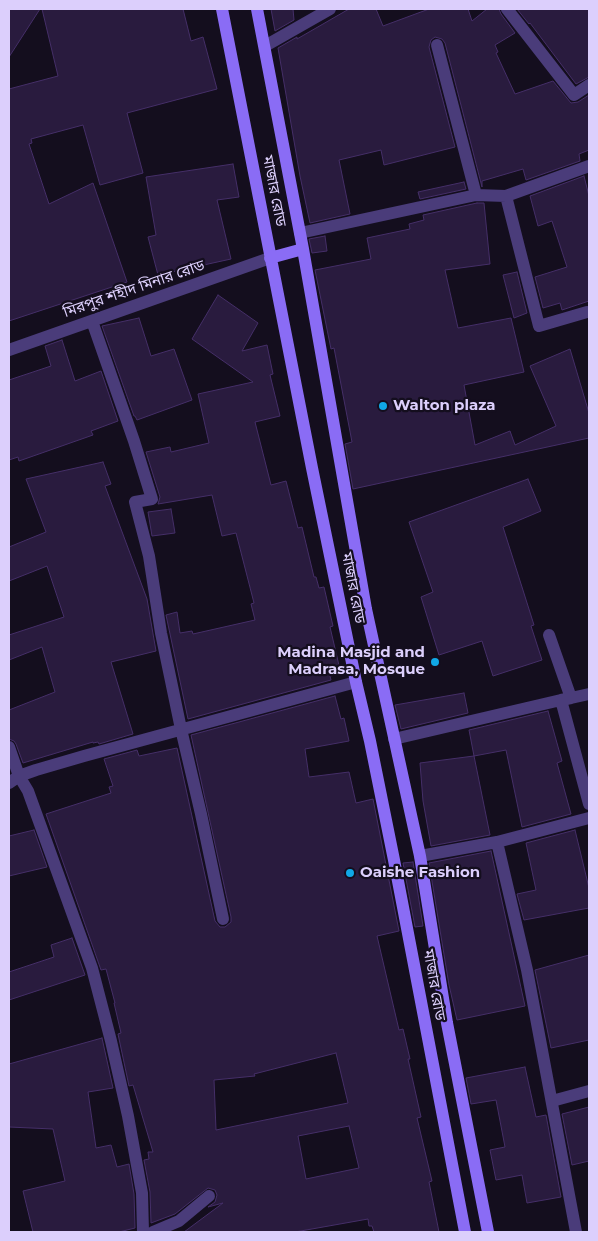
<!DOCTYPE html>
<html>
<head>
<meta charset="utf-8">
<style>
	body { margin:0 }
	#map { position:relative; width:598px; height:1241px; overflow:hidden; background:#140e1e; font-family:Montserrat,sans-serif }
	canvas { display:block }
	.frame { position:absolute; inset:0; border:10px solid #dccffc; pointer-events:none }
</style>
</head>
<body>
<div id="map">
<canvas width="598" height="1241"></canvas>
<div class="frame"></div>
</div>
<script>
const context = document.querySelector('canvas').getContext('2d');
context.lineJoin = 'round';
function fillPath(path, color) { context.fillStyle = color; context.fill(path, 'evenodd'); }
const shape = rows => new Path2D(rows.map(r => 'M' + r).join(''));
function stroke(path, color, width, dash) { context.strokeStyle = color; context.lineWidth = width; context.lineCap = dash ? 'butt' : 'round'; context.setLineDash(dash || []); context.stroke(path); }
function label(font, color, halo, rows, align = 'center') {
  context.font = font + ' Montserrat,"Noto Sans Bengali",sans-serif'; context.lineWidth = 4.5; context.setLineDash([]); context.textBaseline = 'middle'; context.strokeStyle = halo; context.fillStyle = color; for (const [text, x, y, turn = 0] of rows) {
    context.save(); context.translate(x, y); context.rotate((+turn || 0) * Math.PI / 180); context.textAlign = isNaN(turn) ? turn : align; if (halo) context.strokeText(text, 0, 0); context.fillText(text, 0, 0); context.restore();
  }
}
const building = shape([
	[9,9,40,9,9,57,9,9],
	[42,9,183,9,191,41,203,37,217,89,127,113,143,173,100,185,83,125,31,139,32,143,29,144,49,204,93,183,127,282,9,321,9,89,58,76,42,9],
	[271,9,293,9,294,20,275,31,271,9],
	[349,9,376,9,383,26,429,9,468,9,472,21,487,9,499,9,501,14,515,33,495,45,498,52,496,53,515,94,553,81,571,103,578,102,589,95,589,150,579,154,580,161,526,180,523,169,482,181,482,187,445,43,442,39,435,37,431,40,429,47,455,147,384,165,381,150,339,160,350,214,310,223,300,176,278,48,297,37,297,39,349,9],
	[517,9,589,9,589,77,576,84,530,23,529,24,517,9],
	[233,164,239,197,217,200,231,259,158,275,148,237,156,235,146,177,233,164],
	[584,176,589,196,589,301,562,310,560,303,543,308,535,277,567,267,552,221,538,226,530,196,584,176],
	[464,182,466,189,420,199,418,192,464,182],
	[477,203,484,203,490,264,445,270,458,328,511,318,524,372,464,385,475,445,510,431,515,445,556,426,530,366,570,349,589,413,589,438,353,489,345,444,352,442,334,348,331,349,315,270,371,259,367,238,410,229,409,224,424,220,423,215,477,203],
	[325,236,327,251,312,253,309,239,325,236],
	[517,272,527,313,514,318,503,275,517,272],
	[218,295,258,323,242,351,267,345,273,374,270,375,280,416,255,422,271,485,286,481,298,528,302,527,314,577,316,577,319,588,324,587,333,626,330,627,341,674,330,676,331,680,188,719,166,615,177,612,180,633,192,631,193,634,255,620,251,604,254,603,236,533,222,536,212,495,158,504,160,497,146,452,170,447,171,452,209,443,198,394,253,382,192,339,218,295],
	[139,318,151,356,174,349,192,400,137,420,135,416,134,416,102,326,139,318],
	[62,340,75,381,101,371,118,421,91,431,93,435,19,461,18,457,9,460,9,380,51,366,45,346,62,340],
	[103,462,111,484,105,486,147,599,156,651,111,662,133,734,99,744,98,742,93,743,93,742,23,763,16,744,14,741,9,739,9,710,55,692,42,647,9,660,9,635,64,617,47,566,9,581,9,547,46,532,26,479,103,462],
	[528,479,541,511,503,527,534,625,531,626,542,660,493,676,482,641,439,655,421,597,433,592,409,522,528,479],
	[171,509,175,533,152,536,148,512,171,509],
	[464,693,468,713,401,729,395,705,464,693],
	[335,696,341,719,344,718,349,741,305,749,309,777,349,772,356,803,373,799,399,931,377,936,399,1030,403,1029,410,1059,408,1059,421,1117,417,1118,432,1181,429,1182,439,1232,374,1232,372,1226,369,1226,368,1219,295,1232,184,1232,223,1203,208,1207,215,1202,217,1195,215,1190,208,1188,175,1214,151,1223,150,1192,144,1160,149,1159,148,1152,153,1152,133,1085,129,1086,118,1034,121,1033,114,1003,115,1003,106,969,101,970,46,814,111,793,109,787,113,786,104,759,137,750,139,756,177,748,215,921,220,927,225,927,231,922,231,917,191,735,335,696],
	[336,1053,348,1103,216,1130,214,1080,255,1076,254,1074,336,1053],
	[349,1126,359,1168,306,1179,298,1136,349,1126],
	[548,711,562,761,557,763,571,814,522,827,506,750,474,756,469,730,548,711],
	[474,756,490,835,431,846,423,801,420,763,474,756],
	[34,830,47,867,9,876,9,836,34,830],
	[575,830,589,888,589,908,524,920,517,894,536,890,526,843,575,830],
	[491,851,525,1006,457,1020,449,985,429,863,491,851],
	[413,862,423,926,415,927,403,863,413,862],
	[72,938,85,975,9,1000,9,972,54,957,51,945,72,938],
	[589,955,589,1040,551,1048,535,970,589,955],
	[102,1038,113,1088,88,1092,96,1148,111,1145,117,1167,129,1164,134,1194,135,1228,119,1232,33,1232,23,1191,65,1181,53,1129,9,1127,9,1064,102,1038],
	[525,1067,536,1117,546,1115,561,1197,527,1203,522,1175,496,1180,490,1150,505,1147,496,1100,471,1104,466,1078,525,1067],
	[589,1107,589,1161,572,1165,562,1114,589,1107]
]);
fillPath(building, '#291b3e');
stroke(building, '#452f68', 1);
stroke(shape([
	[507,9,574,95,589,85],
	[437,45,476,195],
	[265,46,330,9],
	[506,196,539,326,587,312],
	[300,233,476,195,506,196,589,166],
	[92,321,134,441,152,499,135,502,149,556,161,633,181,729,201,814,223,919],
	[9,350,270,258],
	[549,635,571,698,561,700],
	[571,698,589,694],
	[394,739,561,700,589,804],
	[9,747,19,776,28,791,92,968,111,1041,128,1116,142,1193,143,1232],
	[9,783,19,776,36,770,84,756,356,682],
	[497,842,527,970,576,1232],
	[420,856,497,842,589,818],
	[552,1101,589,1091],
	[153,1232,179,1221,209,1196]
]), '#4a3c7a', 12);
stroke(shape([
	[222,9,312,468,356,682,370,741,394,860,465,1232],
	[257,9,303,249,366,609,420,856,447,1023,488,1232],
	[270,258,303,249]
]), '#8a6cf5', 12);
for (const [x, y, r, color] of [
	[383,406,5,"#10a8e6"],
	[435,662,5,"#10a8e6"],
	[350,873,5,"#10a8e6"]
]) { const dot = new Path2D(); dot.arc(x, y, r, 0, 2 * Math.PI); context.fillStyle = color; context.fill(dot); stroke(dot, '#140e1e', 2); }
label('15px', '#dccffc', '#140e1e', [
	["মাজার রোড",274,191,79],
	["মিরপুর শহীদ মিনার রোড",134,289,-19],
	["মাজার রোড",353,588,79],
	["মাজার রোড",434,985,80]
]);
label('bold 15px', '#dccffc', '#140e1e', [
	["Walton plaza",393,406],
	["Madina Masjid and",425,653,"right"],
	["Madrasa, Mosque",425,670,"right"],
	["Oaishe Fashion",360,873]
], 'left');
</script>
</body>
</html>
